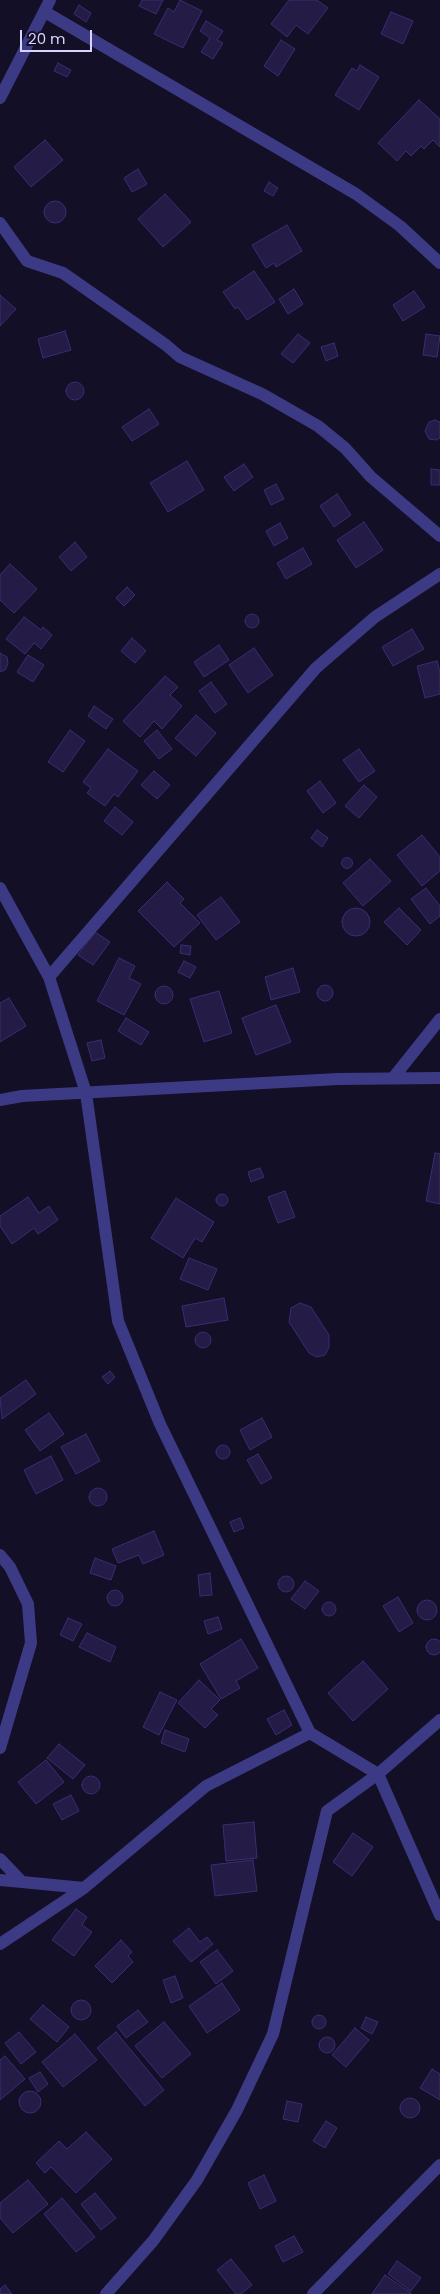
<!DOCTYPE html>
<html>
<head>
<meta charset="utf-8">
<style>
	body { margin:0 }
	#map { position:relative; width:440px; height:2294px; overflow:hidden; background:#130f26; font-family:Poppins,sans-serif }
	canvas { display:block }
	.scale { position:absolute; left:20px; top:30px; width:72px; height:22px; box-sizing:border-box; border:2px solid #d9d4ff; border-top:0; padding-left:6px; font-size:15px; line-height:18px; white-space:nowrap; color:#d9d4ff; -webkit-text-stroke:4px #130f26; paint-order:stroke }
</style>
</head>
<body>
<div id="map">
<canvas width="440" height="2294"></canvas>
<div class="scale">20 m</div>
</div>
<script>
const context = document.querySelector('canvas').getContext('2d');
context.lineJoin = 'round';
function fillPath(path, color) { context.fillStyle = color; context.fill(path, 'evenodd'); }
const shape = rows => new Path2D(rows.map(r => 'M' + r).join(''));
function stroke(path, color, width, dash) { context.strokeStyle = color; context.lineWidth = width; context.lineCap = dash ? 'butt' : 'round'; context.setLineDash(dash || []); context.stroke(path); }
const building = shape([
	[142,0,163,0,156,14,139,6,142,0],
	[180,0,202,11,183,48,154,34,168,8,174,12,180,0],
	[289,0,317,0,328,8,308,34,296,25,287,37,271,24,289,0],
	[79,5,91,13,86,22,74,14,79,5],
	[391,12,413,21,403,44,381,34,391,12],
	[206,21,223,31,217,40,223,43,213,59,201,52,210,38,200,31,206,21],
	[281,40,295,49,278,76,264,66,281,40],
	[58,63,71,70,67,77,54,71,58,63],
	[360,65,379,77,359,110,335,95,352,68,357,71,360,65],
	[419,100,440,119,440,147,433,140,424,149,421,146,411,156,406,151,397,161,378,143,419,100],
	[45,140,63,160,31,187,14,167,45,140],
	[138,169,147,184,132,192,124,178,138,169],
	[269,182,278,188,273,196,264,191,269,182],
	[165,194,191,222,163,247,138,219,165,194],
	'44 212a11 11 0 1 1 22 0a11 11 0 1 1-22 0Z',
	[287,225,302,251,276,267,274,263,266,268,252,245,287,225],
	[254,271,275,302,247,320,238,307,235,309,223,292,254,271],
	[294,289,303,304,288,314,279,299,294,289],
	[414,291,425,307,403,321,393,305,414,291],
	[0,295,16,309,0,326,0,295],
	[65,331,71,350,43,358,38,339,65,331],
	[298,334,310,343,293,363,281,354,298,334],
	[426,334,440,336,437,357,423,355,426,334],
	[334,343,338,356,326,361,321,347,334,343],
	'66 391a9 9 0 1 1 18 0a9 9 0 1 1-18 0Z',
	[149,409,159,424,132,441,122,427,149,409],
	[435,420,440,422,440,438,436,440,429,439,425,431,429,422,435,420],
	[187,461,204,490,168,512,150,483,187,461],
	[244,464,253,477,234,491,224,477,244,464],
	[431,469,440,470,440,485,431,485,431,469],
	[276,484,284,499,271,505,264,490,276,484],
	[337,494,351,515,334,527,320,506,337,494],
	[364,522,383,550,356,568,337,540,364,522],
	[280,523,288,538,274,546,266,531,280,523],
	[75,542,87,557,71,571,59,557,75,542],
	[303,548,312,564,286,579,277,563,303,548],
	[10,564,37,589,14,613,0,600,0,575,10,564],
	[127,587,135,595,124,606,116,598,127,587],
	'245 621a7 7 0 1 1 14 0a7 7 0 1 1-14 0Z',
	[24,617,41,630,43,627,52,635,41,649,34,643,25,654,6,639,24,617],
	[412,629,424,649,393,666,382,647,412,629],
	[132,638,146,651,135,663,121,651,132,638],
	[219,645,229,660,204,677,194,662,219,645],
	[254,648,273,675,248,693,229,665,254,648],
	[0,653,7,657,8,664,5,670,0,672,0,653],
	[28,655,44,665,33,682,17,672,28,655],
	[437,661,440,672,440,694,425,698,417,666,437,661],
	[165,676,178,687,170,695,182,706,162,729,154,721,140,737,123,721,165,676],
	[211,682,227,704,215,713,199,691,211,682],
	[94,706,113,719,106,729,88,716,94,706],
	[196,715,216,733,196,756,175,738,196,715],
	[70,730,85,741,63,772,48,762,70,730],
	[157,730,172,749,159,759,144,741,157,730],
	[108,749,138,771,118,797,114,794,105,806,87,793,91,788,83,782,108,749],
	[359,749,375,771,359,782,343,760,359,749],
	[154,771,170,785,157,799,141,785,154,771],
	[320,781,336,803,323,813,307,791,320,781],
	[364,785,377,797,359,818,345,806,364,785],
	[115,807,133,822,122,835,104,821,115,807],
	[317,830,328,838,322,847,311,838,317,830],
	[422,835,440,857,440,871,422,886,397,855,422,835],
	'341.5 863a5.5 5.5 0 1 1 11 0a5.5 5.5 0 1 1-11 0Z',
	[370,859,391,881,363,906,343,883,370,859],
	[167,882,184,899,180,903,200,923,174,947,138,911,167,882],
	[426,888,440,906,440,916,430,924,411,899,426,888],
	[221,897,240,922,216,940,197,915,221,897],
	[399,908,421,930,407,945,384,922,399,908],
	'342 922a14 14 0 1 1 28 0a14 14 0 1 1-28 0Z',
	[95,932,110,942,93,965,78,955,95,932],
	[181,945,191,946,190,955,180,953,181,945],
	[119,958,135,966,129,978,141,984,124,1015,97,1001,119,958],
	[184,961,196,967,190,978,178,972,184,961],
	[293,968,300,992,271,1000,265,977,293,968],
	'317 993a8 8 0 1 1 16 0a8 8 0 1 1-16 0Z',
	'155 995a9 9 0 1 1 18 0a9 9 0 1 1-18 0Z',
	[219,991,232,1033,204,1042,190,999,219,991],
	[9,998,26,1026,0,1042,0,1003,9,998],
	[276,1005,291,1042,256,1055,242,1018,276,1005],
	[126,1018,149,1032,141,1045,118,1031,126,1018],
	[101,1040,105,1058,92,1061,87,1043,101,1040],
	[435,1153,440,1154,440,1204,426,1201,435,1153],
	[260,1168,264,1177,251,1182,248,1172,260,1168],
	[285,1191,295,1217,278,1223,268,1197,285,1191],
	'216 1200a6 6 0 1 1 12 0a6 6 0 1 1-12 0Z',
	[28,1197,39,1213,49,1206,58,1220,38,1234,34,1228,12,1244,0,1226,0,1216,28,1197],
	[176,1198,214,1222,202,1242,195,1238,183,1258,151,1238,176,1198],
	[189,1258,217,1269,208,1290,180,1279,189,1258],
	[224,1298,228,1320,186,1327,182,1306,224,1298],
	[300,1303,311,1307,329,1335,329,1347,325,1355,317,1357,309,1353,289,1322,291,1308,300,1303],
	'195 1340a8 8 0 1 1 16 0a8 8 0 1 1-16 0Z',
	[110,1371,115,1377,108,1384,102,1377,110,1371],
	[26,1380,36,1394,2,1419,0,1398,26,1380],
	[49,1413,64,1434,40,1451,25,1430,49,1413],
	[262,1418,272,1437,250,1450,240,1430,262,1418],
	[86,1434,100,1461,76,1474,61,1447,86,1434],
	'216 1452a7 7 0 1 1 14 0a7 7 0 1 1-14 0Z',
	[258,1454,272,1478,261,1484,247,1460,258,1454],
	[51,1456,63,1480,36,1494,24,1470,51,1456],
	'89 1497a9 9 0 1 1 18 0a9 9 0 1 1-18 0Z',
	[240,1518,244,1528,234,1532,230,1522,240,1518],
	[154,1531,164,1555,143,1564,139,1555,118,1563,112,1549,154,1531],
	[95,1558,116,1566,111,1580,90,1573,95,1558],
	[210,1573,212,1595,200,1596,198,1575,210,1573],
	'278 1584a8 8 0 1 1 16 0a8 8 0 1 1-16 0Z',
	[305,1581,319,1591,305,1609,291,1599,305,1581],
	'107 1598a8 8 0 1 1 16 0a8 8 0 1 1-16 0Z',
	[398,1597,413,1623,399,1632,383,1606,398,1597],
	'417 1610a10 10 0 1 1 20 0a10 10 0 1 1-20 0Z',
	'322 1609a7 7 0 1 1 14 0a7 7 0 1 1-14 0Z',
	[218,1617,222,1629,208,1634,204,1621,218,1617],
	[68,1618,82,1624,73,1641,60,1635,68,1618],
	[87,1633,116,1647,110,1662,79,1647,87,1633],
	[241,1639,258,1668,236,1681,240,1688,221,1699,200,1664,241,1639],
	'426 1647a8 8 0 1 1 16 0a8 8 0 1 1-16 0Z',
	[363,1661,388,1689,353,1721,328,1693,363,1661],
	[199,1680,220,1700,211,1709,218,1715,205,1728,178,1703,199,1680],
	[160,1692,177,1700,159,1735,143,1727,160,1692],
	[284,1710,292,1725,276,1735,267,1719,284,1710],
	[165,1730,189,1739,185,1752,161,1743,165,1730],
	[59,1744,85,1765,73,1779,47,1758,59,1744],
	[46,1760,64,1782,36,1804,18,1782,46,1760],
	'82 1785a9 9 0 1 1 18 0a9 9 0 1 1-18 0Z',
	[71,1795,79,1811,62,1820,53,1804,71,1795],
	[254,1822,257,1858,226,1861,223,1825,254,1822],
	[353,1833,373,1847,352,1876,333,1862,353,1833],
	[253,1860,257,1891,215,1896,211,1865,253,1860],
	[76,1909,87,1917,82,1925,92,1932,74,1956,52,1940,76,1909],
	[189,1928,200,1942,207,1937,213,1944,191,1962,173,1941,189,1928],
	[121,1940,132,1952,128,1956,133,1962,112,1983,95,1966,121,1940],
	[217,1950,233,1971,216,1984,200,1962,217,1950],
	[175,1976,183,1998,171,2003,163,1980,175,1976],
	[222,1983,240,2010,207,2033,189,2006,222,1983],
	'71 2010a10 10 0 1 1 20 0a10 10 0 1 1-20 0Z',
	[43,2005,69,2027,57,2042,30,2019,43,2005],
	[138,2010,148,2022,126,2038,117,2026,138,2010],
	'312 2022a7 7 0 1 1 14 0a7 7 0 1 1-14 0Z',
	[366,2017,378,2022,372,2034,361,2028,366,2017],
	[164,2022,191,2054,162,2078,135,2046,164,2022],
	[355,2028,369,2040,346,2067,332,2055,355,2028],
	[19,2032,36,2052,21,2064,5,2043,19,2032],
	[116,2032,164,2090,145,2106,97,2048,116,2032],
	[75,2034,97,2060,63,2087,42,2062,75,2034],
	'319 2045a8 8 0 1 1 16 0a8 8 0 1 1-16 0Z',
	[5,2056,25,2079,0,2100,0,2060,5,2056],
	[432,2069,440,2074,440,2100,420,2088,432,2069],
	[40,2072,48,2084,38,2092,29,2078,40,2072],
	'19 2102a11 11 0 1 1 22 0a11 11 0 1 1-22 0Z',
	'400 2108a10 10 0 1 1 20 0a10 10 0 1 1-20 0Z',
	[287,2101,302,2104,298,2122,283,2119,287,2101],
	[326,2121,337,2128,325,2148,313,2141,326,2121],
	[86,2132,112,2159,76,2193,51,2167,45,2173,36,2163,59,2141,67,2149,86,2132],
	[264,2175,276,2201,260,2209,248,2183,264,2175],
	[28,2180,48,2204,13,2233,0,2218,0,2203,28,2180],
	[95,2193,116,2218,101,2230,81,2204,95,2193],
	[62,2198,95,2237,76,2252,44,2214,62,2198],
	[294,2236,303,2252,283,2262,275,2246,294,2236],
	[231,2259,252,2285,241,2294,236,2294,217,2270,231,2259],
	[397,2261,421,2278,411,2291,388,2274,397,2261],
	[385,2275,411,2293,410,2294,372,2294,385,2275],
	[5,2285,12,2294,0,2294,0,2289,5,2285]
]);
fillPath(building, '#241b47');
stroke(building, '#3b2d73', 1);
stroke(shape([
	[45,12,356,194,400,226,440,263],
	[0,98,50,0],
	[0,223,27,261,63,273,166,345,180,357,262,394,318,426,345,448,371,477,440,536],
	[0,888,49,977,86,1093,118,1321,160,1424,310,1733,378,1774,440,1720],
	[49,977,316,668,375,617,440,574],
	[393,1078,440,1019],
	[0,1100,22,1096,338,1079,440,1078],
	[0,1555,10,1567,28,1604,31,1643,0,1748],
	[0,1859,22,1882,84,1888],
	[0,1880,22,1882],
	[0,1944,84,1888,206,1786,310,1733],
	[106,2294,153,2241,197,2180,237,2110,273,2034,327,1811,378,1774,440,1915],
	[313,2294,440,2165]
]), '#3d3a85', 12);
</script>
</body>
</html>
